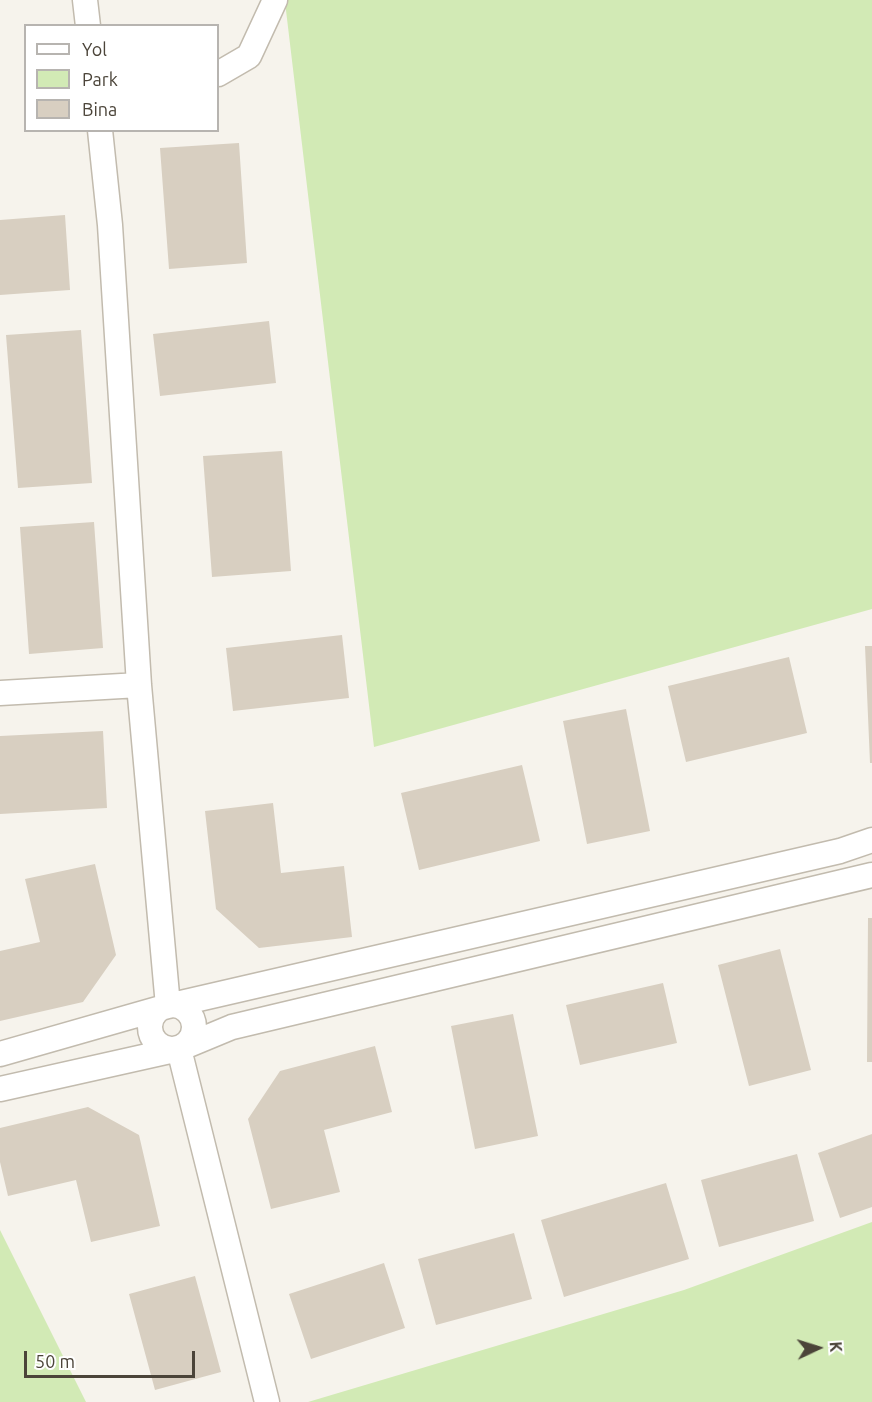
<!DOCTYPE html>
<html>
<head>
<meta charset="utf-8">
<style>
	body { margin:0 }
	#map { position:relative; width:872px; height:1402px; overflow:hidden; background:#f6f3ec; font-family:Ubuntu,sans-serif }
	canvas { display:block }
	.legend { position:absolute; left:24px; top:24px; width:195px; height:108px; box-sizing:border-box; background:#fff; border:2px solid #b7b4b0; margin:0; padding:8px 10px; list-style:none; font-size:18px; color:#4b4439 }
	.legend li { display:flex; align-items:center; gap:12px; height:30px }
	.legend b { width:30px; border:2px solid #b7b4b0 }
	.north { position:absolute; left:788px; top:1318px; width:60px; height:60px; -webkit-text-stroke:4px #fff; paint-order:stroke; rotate:86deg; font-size:16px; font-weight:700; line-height:24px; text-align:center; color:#4b4439 }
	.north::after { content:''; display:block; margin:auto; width:21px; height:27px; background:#4b4439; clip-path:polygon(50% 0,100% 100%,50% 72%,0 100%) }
	.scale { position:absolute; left:24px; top:1351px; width:171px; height:27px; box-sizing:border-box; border:3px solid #4b4439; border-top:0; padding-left:8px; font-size:18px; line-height:21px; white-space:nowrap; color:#4b4439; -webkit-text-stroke:4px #fff; paint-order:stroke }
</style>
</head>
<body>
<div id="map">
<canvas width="872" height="1402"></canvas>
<ul class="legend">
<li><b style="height:8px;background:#fff"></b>Yol</li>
<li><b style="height:16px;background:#d2eab5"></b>Park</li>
<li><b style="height:16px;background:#d8cfc1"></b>Bina</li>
</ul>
<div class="north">K</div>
<div class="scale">50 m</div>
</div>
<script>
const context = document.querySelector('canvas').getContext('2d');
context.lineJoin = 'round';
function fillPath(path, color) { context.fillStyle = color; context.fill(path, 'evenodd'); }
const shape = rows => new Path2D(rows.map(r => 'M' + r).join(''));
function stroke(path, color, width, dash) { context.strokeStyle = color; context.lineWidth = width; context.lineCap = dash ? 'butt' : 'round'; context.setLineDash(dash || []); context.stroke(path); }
fillPath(shape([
	[278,0,872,0,872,609,374,747,285,2],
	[872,1222,872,1402,308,1402,684,1290],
	[0,1230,86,1402,0,1402]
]), '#d2eab5');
fillPath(shape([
	[239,143,247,263,169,269,160,148],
	[65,215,70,290,0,295,0,220],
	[269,321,276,383,160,396,153,334],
	[81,330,92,483,18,488,6,335],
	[282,451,291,571,212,577,203,456],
	[94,522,103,648,29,654,20,527],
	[342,635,349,698,233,711,226,648],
	[865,646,872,646,872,763,870,763],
	[789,657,807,733,686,762,668,686],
	[626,709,650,831,587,844,563,721],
	[103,731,107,808,0,814,0,736],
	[522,765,540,841,419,870,401,793],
	[273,803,281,873,344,866,352,937,259,948,216,909,205,811],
	[95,864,116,955,83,1002,0,1021,0,951,40,942,25,879],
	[868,918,872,918,872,1062,867,1062],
	[780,949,811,1070,749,1086,718,965],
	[663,983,677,1043,580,1065,566,1005],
	[513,1014,538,1136,475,1149,451,1026],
	[375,1046,392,1112,324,1130,340,1192,271,1209,248,1119,280,1071],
	[88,1107,139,1135,160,1226,91,1242,76,1180,8,1196,0,1162,0,1128],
	[872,1134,872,1207,840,1218,818,1153],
	[797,1154,814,1221,719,1247,701,1180],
	[666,1183,689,1259,564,1297,541,1220],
	[514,1233,532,1299,436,1325,418,1259],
	[384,1263,405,1328,311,1359,289,1294],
	[195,1276,221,1372,155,1390,129,1294]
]), '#d8cfc1');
const street = shape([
	[85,0,88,26],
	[218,74,249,56,275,0],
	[100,130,110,225,139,685,168,1006],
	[0,693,139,685],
	'150 1027a22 22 0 1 1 44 0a22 22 0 1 1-44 0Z',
	[179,1049,267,1402],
	[0,1054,168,1006,840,851,872,840],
	[0,1089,179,1049,232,1027,872,875]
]);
stroke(street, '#c2bbae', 27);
stroke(street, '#fff', 24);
</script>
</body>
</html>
